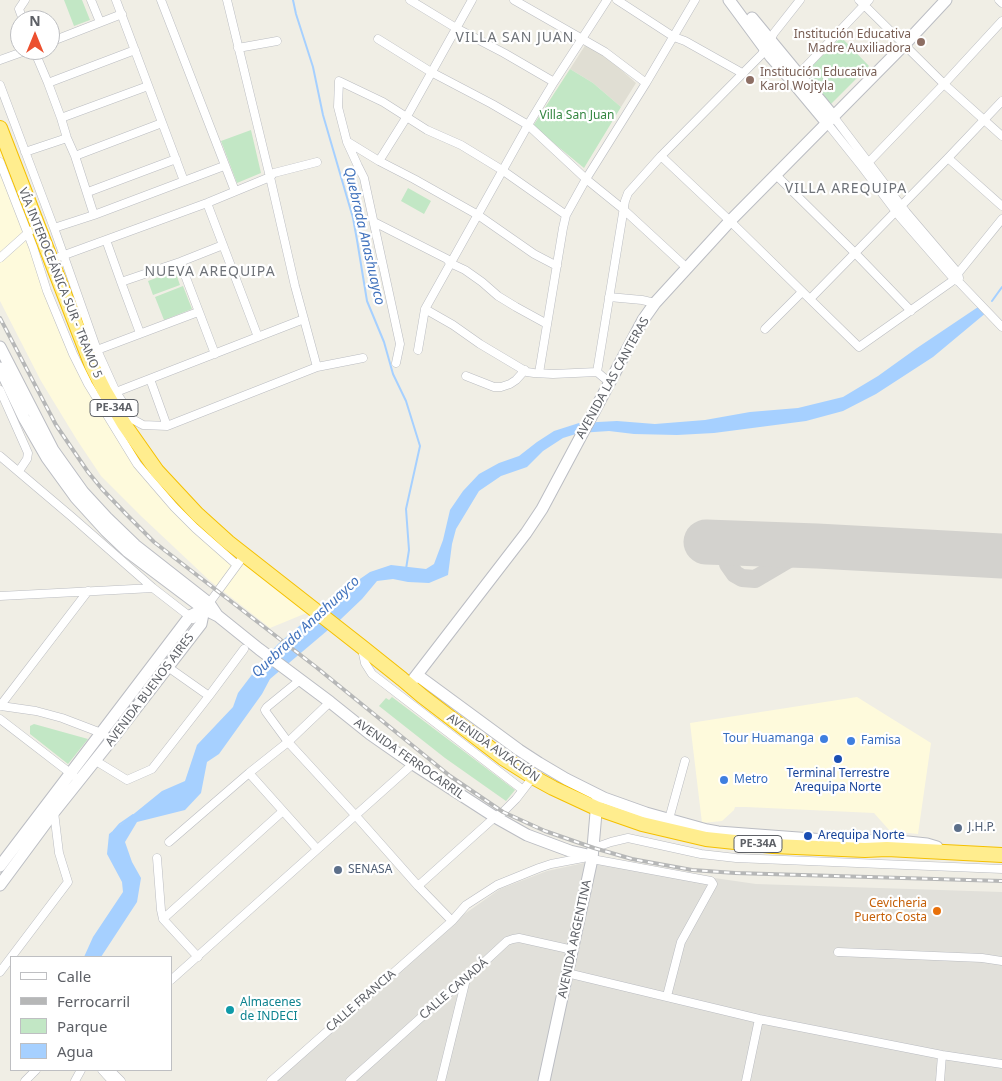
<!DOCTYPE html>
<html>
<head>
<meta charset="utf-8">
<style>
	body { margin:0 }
	#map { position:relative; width:1002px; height:1081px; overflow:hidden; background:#f0eee5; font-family:"Noto Sans",sans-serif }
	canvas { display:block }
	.legend { position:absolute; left:10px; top:956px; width:162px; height:115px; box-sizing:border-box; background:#fff; border:1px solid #bebfc2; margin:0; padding:6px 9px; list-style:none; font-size:15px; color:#5d6066 }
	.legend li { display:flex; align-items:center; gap:10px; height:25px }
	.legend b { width:25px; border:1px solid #bebfc2 }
	.north { position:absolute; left:10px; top:10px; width:50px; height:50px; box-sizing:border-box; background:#fff; border:1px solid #bebfc2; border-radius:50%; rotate:0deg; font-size:14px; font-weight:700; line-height:20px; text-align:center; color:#5d6066 }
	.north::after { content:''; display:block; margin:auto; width:18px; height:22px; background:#ec502f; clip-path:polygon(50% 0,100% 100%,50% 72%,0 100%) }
</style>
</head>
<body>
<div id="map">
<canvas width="1002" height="1081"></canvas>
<ul class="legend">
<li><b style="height:6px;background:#fff"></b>Calle</li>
<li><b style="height:6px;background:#b6b7b7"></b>Ferrocarril</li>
<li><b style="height:14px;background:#c2e7c5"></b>Parque</li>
<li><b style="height:14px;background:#a6d0ff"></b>Agua</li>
</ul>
<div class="north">N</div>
</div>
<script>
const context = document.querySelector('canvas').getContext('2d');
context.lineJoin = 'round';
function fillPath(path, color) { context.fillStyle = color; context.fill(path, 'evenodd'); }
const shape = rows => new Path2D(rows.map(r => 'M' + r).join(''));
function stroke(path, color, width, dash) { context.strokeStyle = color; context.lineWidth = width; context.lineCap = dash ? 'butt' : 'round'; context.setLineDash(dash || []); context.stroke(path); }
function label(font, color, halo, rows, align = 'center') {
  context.font = font + ' "Noto Sans",sans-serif'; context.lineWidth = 4.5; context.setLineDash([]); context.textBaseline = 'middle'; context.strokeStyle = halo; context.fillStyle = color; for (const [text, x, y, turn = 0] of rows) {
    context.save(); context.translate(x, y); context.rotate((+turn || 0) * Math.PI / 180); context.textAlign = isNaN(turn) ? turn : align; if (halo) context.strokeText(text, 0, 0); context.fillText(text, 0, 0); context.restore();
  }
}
fillPath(shape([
	[0,150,22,205,49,284,77,354,93,385,124,436,153,475,309,612,270,628,209,580,141,516,101,476,77,440,41,381,0,301],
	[857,697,931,743,918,834,890,831,874,813,746,807,735,807,734,810,722,821,702,823,690,723]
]), '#fefadc');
fillPath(shape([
	[598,860,631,866,756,884,1002,892,1002,1081,275,1081,456,920,500,889,547,871]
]), '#e1e0da');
fillPath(shape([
	[586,44,610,60,636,83,621,107,593,83,570,69]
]), '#e0ded3');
fillPath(shape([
	[64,0,82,0,90,20,74,26],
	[841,37,869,66,831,104,805,73],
	[570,69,593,83,621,107,584,168,533,126],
	[251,130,261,173,237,183,221,141],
	[408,188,431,201,424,214,401,201],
	[175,271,180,285,153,295,148,281],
	[183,286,192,309,164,320,155,297],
	[392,697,515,790,506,801,445,758,379,706,386,698,389,700],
	[34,724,88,739,68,764,30,734,30,726]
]), '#c2e7c5');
fillPath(shape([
	[981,305,987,312,933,357,876,394,843,411,806,421,714,433,677,435,634,434,609,431,579,433,563,438,543,451,527,467,501,476,479,491,456,529,452,544,448,575,429,583,408,582,393,579,377,581,362,599,341,619,270,679,262,694,219,754,207,762,201,793,185,810,137,822,125,842,132,862,141,878,137,902,101,957,84,957,93,937,123,892,122,882,107,854,109,834,162,791,185,781,197,745,233,707,238,693,260,664,278,644,331,599,370,572,391,565,426,569,434,564,443,540,450,510,463,491,479,474,499,463,519,456,537,442,554,431,579,423,617,421,655,424,705,420,750,412,798,408,843,397,878,376,917,348]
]), '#a6d0ff');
stroke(shape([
	[293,0,296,14,313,67,323,115,353,218,357,240,367,301,384,342,393,374,406,401,420,446,406,509,409,550,406,569],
	[992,301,1002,287],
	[114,831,120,824,133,815]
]), '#a6d0ff', 2);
stroke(shape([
	[786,545,767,540,757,534,750,533,742,534,736,536,730,543,727,554,728,564,735,574,742,578,755,579,806,549,817,546]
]), '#d3d2ce', 18);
stroke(shape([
	[706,542,817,546,1002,556]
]), '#d3d2ce', 45);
const street = shape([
	[91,0,100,22],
	[116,0,184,181],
	[161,0,235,191],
	[227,0,270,177,295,286,317,367],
	[410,0,456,28,504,53,554,82],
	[514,0,605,52,646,83],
	[617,0,674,37,685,41,742,73],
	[859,0,944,84,1002,136],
	[999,0,1002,3],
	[23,20,19,9,25,0],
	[378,39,431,72,492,104,528,125,586,179,623,209,687,268],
	[50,42,122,14],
	[238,48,277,41],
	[34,50,48,83,61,118,67,138,75,156,94,215],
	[0,60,28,50],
	[795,78,869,0],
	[48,83,135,50],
	[0,85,54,228,97,350,116,392,134,420,143,425,167,426,317,367,363,358],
	[833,116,906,212,958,273,959,278],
	[61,118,148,86],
	[827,123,863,168,900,217,954,279,959,282,1002,327],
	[348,142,379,161,414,179,478,215,534,254,557,266],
	[25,152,67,138],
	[75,156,162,123],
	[661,156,730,221,859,347,951,282,1002,219],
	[948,158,1002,206],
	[379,161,406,118,472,0],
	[0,162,33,247,47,291,73,354,88,384,137,464,174,507,195,528,237,565],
	[866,165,944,84,1002,21],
	[776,175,855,253,911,311],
	[88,192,176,159],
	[207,203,258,337],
	[374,222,447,259,450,263,465,270,482,282,498,296,516,307,547,324],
	[54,228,94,215,224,166],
	[106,240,121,282,140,333],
	[59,257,207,203,270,177,274,173,317,162],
	[0,258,30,231],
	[180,262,215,354],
	[121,282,180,262,223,245],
	[609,297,642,300,655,303],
	[810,299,948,158,1002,101],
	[425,309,453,325,480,344,527,372,534,373,553,374,597,372,609,382],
	[765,329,802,292],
	[97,350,198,312],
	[418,350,425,309,528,125,554,82,607,0],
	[396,363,400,344,364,178,358,166,347,142,338,107,339,81,383,102,427,130,461,145,502,170,566,215],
	[597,372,625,201,628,193,661,156,762,54,774,33,800,0],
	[539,373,563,228,566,215,586,179,646,83,695,0],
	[466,376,494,387,501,387,510,384,516,380,525,370],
	[150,379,167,426],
	[0,390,28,453,27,459,19,471],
	[116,392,304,319],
	[0,456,72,517,153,588,193,619],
	[0,596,153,588],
	[207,606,240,561],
	[362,649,365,663,372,674,523,790],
	[165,665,209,696],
	[300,680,267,707,265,710,266,712,288,742,356,816,418,886,452,921,466,905,497,885,539,868,551,864,588,857],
	[0,706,88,591],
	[1,706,36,711,62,718,104,734],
	[0,719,74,776],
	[96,761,127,780,152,769,209,696,244,649],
	[249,773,317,849],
	[669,819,685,761],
	[169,842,249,773,288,742,330,702],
	[594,848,611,842,628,838,701,854,736,858,1002,869],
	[157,858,161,910,163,919,198,957],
	[592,859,711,881,713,884,681,942,667,996],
	[418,886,495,817,503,812,516,799,533,777],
	[163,919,283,811],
	[838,952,982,958,1002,961],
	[0,972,68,882,59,853,54,812],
	[567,973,759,1019,942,1055,1002,1064],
	[171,980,413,764],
	[102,1070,112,1081],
	[110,1070,121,1081],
	[25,1081,36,1070],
	[75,1081,81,1070],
	[271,1081,452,921],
	[350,1081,445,996,466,979,507,941,513,939,519,938,573,950],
	[441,1081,466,979],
	[746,1081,759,1019],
	[940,1081,942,1055]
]);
const secondary = shape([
	[729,0,771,57,792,81,827,123],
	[752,18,833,116],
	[0,347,53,450,83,492,107,518,135,545,209,603,217,615],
	[0,368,24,418,47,458,76,498,106,531,127,551,204,609,218,616,259,649,330,702,370,734,413,764,495,817,527,835,570,851,592,856],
	[417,675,519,750,539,763,566,779,604,798,646,813,707,830,718,832,825,840,898,841,927,844,937,847],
	[409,685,526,533,542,509,643,320,655,303,730,221,905,44,946,0],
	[0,866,190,616,204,609],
	[0,885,54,812,113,738,201,624,204,609],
	[544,1081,592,859,597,801]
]);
const highway = shape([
	[0,128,92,366,104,390,124,424,157,471,197,514,228,542,362,647,402,679,422,696,503,758,533,777,553,788,596,808,642,824,706,839,773,846,865,850,887,849,1002,855]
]);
stroke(street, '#babcc1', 9);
stroke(secondary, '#bbbdc3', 13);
stroke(highway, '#f5c000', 16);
stroke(street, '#fff', 8);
stroke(secondary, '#fff', 11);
stroke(highway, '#ffed8e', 14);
const rail = shape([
	[0,318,56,425,88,472,102,489,127,515,154,542,316,667,450,776,503,812,545,831,594,848,632,859,692,870,735,873,1002,881]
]);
stroke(rail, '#b6b7b7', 4);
stroke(rail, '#fff', 2, [5.5]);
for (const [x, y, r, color] of [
	[921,42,5,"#8d6e63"],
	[750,80,5,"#8d6e63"],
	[824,739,5,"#3f7fe0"],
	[851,741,5,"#3f7fe0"],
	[838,759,5,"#1a4fb4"],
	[724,780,5,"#3f7fe0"],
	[958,828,5,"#5c6f8a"],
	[808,836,5,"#1a4fb4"],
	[338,870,5,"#5c6f8a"],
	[937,911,5,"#e8710a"],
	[230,1010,5,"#0f9aa8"]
]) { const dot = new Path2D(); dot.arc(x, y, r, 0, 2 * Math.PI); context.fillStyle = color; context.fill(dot); stroke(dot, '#fff', 2); }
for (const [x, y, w] of [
	[114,408,48],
	[758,844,48]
]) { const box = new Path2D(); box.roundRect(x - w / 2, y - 8.5, w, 17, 4); context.fillStyle = '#fff'; context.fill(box); stroke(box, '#5d6066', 1); }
label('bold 11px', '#5d6066', null, [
	["PE-34A",114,408],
	["PE-34A",758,844]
]);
label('12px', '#785e54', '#fff', [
	["Institución Educativa",911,35],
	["Madre Auxiliadora",911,49],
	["Institución Educativa",760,73,"left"],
	["Karol Wojtyla",760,87,"left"]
], 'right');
label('12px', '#348640', '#fff', [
	["Villa San Juan",577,116]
]);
label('12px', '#5d6066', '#fff', [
	["VÍA INTEROCEÁNICA SUR - TRAMO 5",60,283,68],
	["AVENIDA LAS CANTERAS",613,378,-61],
	["AVENIDA BUENOS AIRES",150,690,-53],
	["AVENIDA AVIACIÓN",493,748,35],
	["AVENIDA FERROCARRIL",409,759,35],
	["AVENIDA ARGENTINA",575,939,-78],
	["CALLE CANADÁ",454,989,-41],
	["CALLE FRANCIA",361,1001,-41]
]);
label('12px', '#366cbe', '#fff', [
	["Tour Huamanga",814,739,"right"],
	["Famisa",861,741],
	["Metro",734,780]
], 'left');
label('12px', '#164399', '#fff', [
	["Terminal Terrestre",838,774],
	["Arequipa Norte",838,788],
	["Arequipa Norte",818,836,"left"]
]);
label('12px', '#4e5e75', '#fff', [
	["J.H.P.",968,828],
	["SENASA",348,870]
], 'left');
label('12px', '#c56008', '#fff', [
	["Cevicheria",927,904],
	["Puerto Costa",927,918]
], 'right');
label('12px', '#0d838f', '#fff', [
	["Almacenes",240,1003],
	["de INDECI",240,1017]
], 'left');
context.letterSpacing = '1px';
label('14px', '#6e7278', '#fff', [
	["VILLA SAN JUAN",515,38],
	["VILLA AREQUIPA",846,189],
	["NUEVA AREQUIPA",210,272]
]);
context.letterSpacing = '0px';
label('italic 14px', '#4273bd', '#fff', [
	["Quebrada Anashuayco",364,236,77],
	["Quebrada Anashuayco",306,627,-43]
]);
</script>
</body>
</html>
